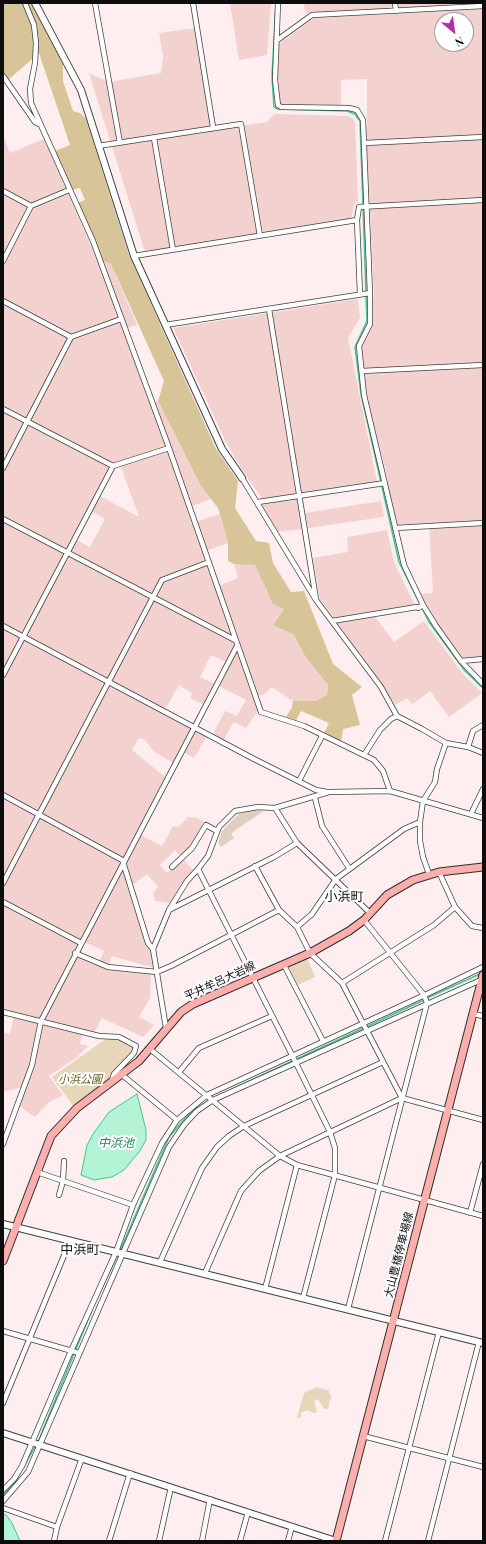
<!DOCTYPE html>
<html>
<head>
<meta charset="utf-8">
<style>
	body { margin:0 }
	#map { position:relative; width:486px; height:1544px; overflow:hidden; background:#feeeef; font-family:"Playfair Display",serif }
	canvas { display:block }
	.frame { position:absolute; inset:0; border:4px solid #0d0d0d; pointer-events:none }
	.north { position:absolute; left:434px; top:12px; width:40px; height:40px; box-sizing:border-box; background:#fff; border:1px solid #9e9e9e; border-radius:50%; rotate:151deg; font-size:11px; font-weight:700; line-height:16px; text-align:center; color:#0d0d0d }
	.north::after { content:''; display:block; margin:auto; width:14px; height:18px; background:#b72ba8; clip-path:polygon(50% 0,100% 100%,50% 72%,0 100%) }
</style>
</head>
<body>
<div id="map">
<canvas width="486" height="1544"></canvas>
<div class="frame"></div>
<div class="north">N</div>
</div>
<script>
const context = document.querySelector('canvas').getContext('2d');
context.lineJoin = 'round';
function fillPath(path, color) { context.fillStyle = color; context.fill(path, 'evenodd'); }
const shape = rows => new Path2D(rows.map(r => 'M' + r).join(''));
function stroke(path, color, width, dash) { context.strokeStyle = color; context.lineWidth = width; context.lineCap = dash ? 'butt' : 'round'; context.setLineDash(dash || []); context.stroke(path); }
function label(font, color, halo, rows, align = 'center') {
  context.font = font + ' "Playfair Display","Noto Sans JP",serif'; context.lineWidth = 4; context.setLineDash([]); context.textBaseline = 'middle'; context.strokeStyle = halo; context.fillStyle = color; for (const [text, x, y, turn = 0] of rows) {
    context.save(); context.translate(x, y); context.rotate((+turn || 0) * Math.PI / 180); context.textAlign = isNaN(turn) ? turn : align; if (halo) context.strokeText(text, 0, 0); context.fillText(text, 0, 0); context.restore();
  }
}
fillPath(shape([
	[230,3,271,3,267,55,239,60],
	[304,3,393,3,393,9,305,13],
	[399,3,479,3,399,8],
	[483,9,483,657,463,658,454,648,430,614,420,594,433,593,429,523,396,525,386,472,366,394,361,348,371,326,372,300,374,297,367,148,367,79,341,80,341,105,281,104,279,101,278,78,279,44,314,18],
	[442,20,466,20,466,44,442,44],
	[196,28,212,130,267,122,274,114,348,116,353,119,355,123,358,202,355,202,351,219,145,252,89,73,108,82,161,73,163,56,159,33],
	[3,135,10,153,44,139,98,262,103,261,111,264,137,325,124,329,151,404,158,401,201,486,211,499,187,508,192,523,219,514,228,543,203,552,215,587,238,578,234,564,255,564,267,592,284,609,273,625,294,635,305,656,328,685,327,695,316,701,293,701,272,687,263,695,254,697,258,711,246,728,234,722,223,741,215,736,214,732,225,711,237,716,246,700,217,685,229,664,211,655,200,677,214,684,203,704,190,698,192,693,179,685,163,713,207,736,194,758,180,750,173,763,153,751,145,740,139,738,132,750,165,777,137,833,162,846,173,826,178,827,188,817,197,818,204,822,188,851,181,857,175,850,160,865,167,873,184,860,193,870,170,903,155,901,153,893,158,887,147,874,132,885,150,949,154,968,112,956,109,965,99,962,104,951,80,940,72,954,99,966,151,973,150,998,139,1017,154,1025,143,1037,102,1018,94,1033,83,1030,80,1044,88,1046,76,1058,49,1076,63,1095,49,1102,35,1117,19,1106,23,1087,3,1092,3,1032,10,1034,14,1017,3,1014],
	[121,467,139,517,100,496,114,469],
	[91,511,105,519,90,547,77,540],
	[358,299,360,318,348,338,377,482,298,495,303,529,278,532,262,505,266,504,240,467,225,440,173,328],
	[381,501,384,517,308,528,305,513],
	[387,530,394,562,415,606,334,618,320,599,313,558,348,552,347,537],
	[374,615,394,642,424,621,462,673,482,693,449,717,430,691,412,704,407,698,395,705,386,690,336,621]
]), '#f3d1cf');
fillPath(shape([
	[307,958,315,977,298,985,289,967],
	[107,1038,120,1038,135,1048,110,1079,74,1107,52,1077],
	[317,1387,329,1391,331,1397,328,1409,324,1409,318,1399,314,1401,317,1412,314,1413,307,1410,301,1413,301,1418,297,1417,304,1393]
]), '#e7d6b9');
fillPath(shape([
	[3,3,31,3,43,23,63,64,63,81,73,111,80,113,86,119,129,255,216,449,238,481,235,508,256,541,269,543,273,563,291,592,304,591,333,664,362,687,352,695,360,725,343,729,341,742,324,733,329,723,301,711,296,720,286,717,292,707,293,701,316,701,327,695,328,685,305,656,294,635,273,625,284,609,273,604,255,565,234,564,228,561,228,543,218,508,201,486,158,401,164,381,111,264,103,261,91,231,77,203,85,200,80,188,72,190,55,151,70,145,39,53,8,80,3,74]
]), '#d7c599');
fillPath(shape([
	[256,810,264,811,234,831,231,834,234,838,221,847,218,843,222,831,239,814]
]), '#dfcfc0');
const water = shape([
	[137,1094,146,1130,146,1140,139,1152,124,1170,112,1177,94,1180,81,1175,87,1145,93,1134,109,1112,137,1094],
	[3,1513,7,1516,12,1523,20,1541,3,1541,3,1513]
]);
fillPath(water, '#b5f3d6');
stroke(water, '#3fc88a', 1);
stroke(shape([
	[276,3,272,77,274,107,277,109,347,111,355,114,360,121,366,292],
	[366,296,367,321,355,347,361,394,399,562,429,622,465,671,483,688],
	[427,998,482,973],
	[230,1090,424,1000],
	[120,1251,169,1137,188,1115,210,1100],
	[98,1296,118,1254],
	[38,1442,92,1310],
	[3,1495,15,1482,36,1445]
]), '#3fc88a', 1.5);
const minor = shape([
	[25,3,34,25,36,43,35,63,30,89,31,103,93,241,169,448,261,712,304,726,374,760,383,771,390,791],
	[95,3,120,143],
	[193,3,213,127],
	[278,3,275,80,278,105,281,107,349,108,357,110,363,120,370,293,370,324,359,346,364,395,404,565,423,605,436,626,461,661,483,684],
	[395,3,396,11],
	[276,41,312,15,483,6],
	[3,76,35,122,39,124],
	[154,138,173,250],
	[365,143,483,137],
	[98,146,241,124,260,236],
	[3,191,31,206],
	[357,220,360,294],
	[134,256,357,220,359,207,483,200],
	[3,261,31,206,69,190],
	[3,301,71,337],
	[269,309,316,599],
	[165,325,370,293],
	[362,371,483,365],
	[3,409,113,466,169,448],
	[3,468,71,337,121,319],
	[242,478,316,600,381,687,397,716,422,729,446,743,468,747,483,753],
	[258,502,385,483],
	[3,519,235,640],
	[395,528,483,523],
	[332,621,417,607,418,608,423,605],
	[3,626,254,759,316,790,327,792],
	[461,661,483,659],
	[3,675,113,466],
	[468,747,473,731,483,725],
	[364,755,380,730,391,719,397,716],
	[299,781,322,736],
	[3,795,124,861],
	[315,798,322,826,349,868],
	[275,808,297,843,369,912],
	[471,814,483,789],
	[123,862,148,943,153,949,166,1028],
	[255,866,279,910,297,927,310,953,342,983,402,1098],
	[172,867,192,848,206,825,217,831],
	[439,872,455,907,472,926,483,928],
	[429,874,423,857,420,841,420,822,423,801,435,782,437,769,446,743],
	[3,883,162,580,209,562],
	[3,902,81,943],
	[169,910,187,881,198,869],
	[297,927,312,914,336,879,404,829,420,822],
	[153,949,169,910,274,857,297,843],
	[75,953,108,967,157,972,171,966,279,910],
	[284,965,323,1041],
	[342,983,434,925,455,907],
	[3,1012,99,1036,119,1037,136,1046,134,1053,114,1074,112,1080],
	[473,1014,483,1016],
	[150,1049,280,1156,297,1165,483,1216],
	[179,1072,199,1048,272,1016],
	[121,1074,177,1120],
	[3,1144,32,1065,41,1021,237,646],
	[37,1172,133,1205],
	[59,1195,63,1181,64,1161],
	[470,1213,483,1164],
	[160,1262,202,1168,217,1147,229,1136,244,1126,383,1062],
	[205,1273,241,1191,259,1171,280,1156,402,1098,483,1120],
	[265,1289,297,1165],
	[303,1298,335,1175,335,1148,330,1132,292,1055,198,869,208,856,219,827,235,811,258,807,275,808,329,792,390,791,483,818],
	[348,1309,427,1003,424,995,364,920],
	[3,1331,79,1353],
	[3,1403,70,1241],
	[363,1436,483,1467],
	[3,1490,14,1479,22,1466,71,1351,116,1252,133,1205,162,1143,177,1120,207,1095,427,994,483,967],
	[3,1501,28,1472,169,1147,184,1125,197,1111,213,1100,483,979],
	[3,1508,57,1527],
	[54,1541,57,1527,82,1458],
	[109,1541,130,1473],
	[159,1541,171,1487],
	[202,1541,210,1499],
	[240,1541,248,1512],
	[288,1541,292,1526],
	[385,1541,439,1332],
	[428,1541,479,1342]
]);
const tertiary = shape([
	[35,3,81,90,134,256,222,449,242,478],
	[3,1224,483,1343],
	[3,1433,336,1541]
]);
const secondary = shape([
	[3,1261,51,1136,77,1108,139,1061,181,1012,193,1004,310,953,349,931,364,920,387,895,413,880,439,872,483,867],
	[336,1541,483,975]
]);
stroke(minor, '#404040', 6);
stroke(tertiary, '#404040', 8);
stroke(secondary, '#2f2f2f', 9);
stroke(minor, '#fff', 4.5);
stroke(tertiary, '#fff', 6);
stroke(secondary, '#fcafac', 7);
label('11px', '#0d0d0d', '#fff', [
	["平井牟呂大岩線",220,981,-25],
	["大山豊橋停車場線",399,1255,-76]
]);
label('italic 11px', '#625e20', '#fff', [
	["小浜公園",80,1080]
]);
label('italic 12px', '#1a8559', '#fff', [
	["中浜池",116,1143]
]);
label('13px', '#0d0d0d', '#fff', [
	["小浜町",344,897],
	["中浜町",80,1250]
]);
</script>
</body>
</html>
